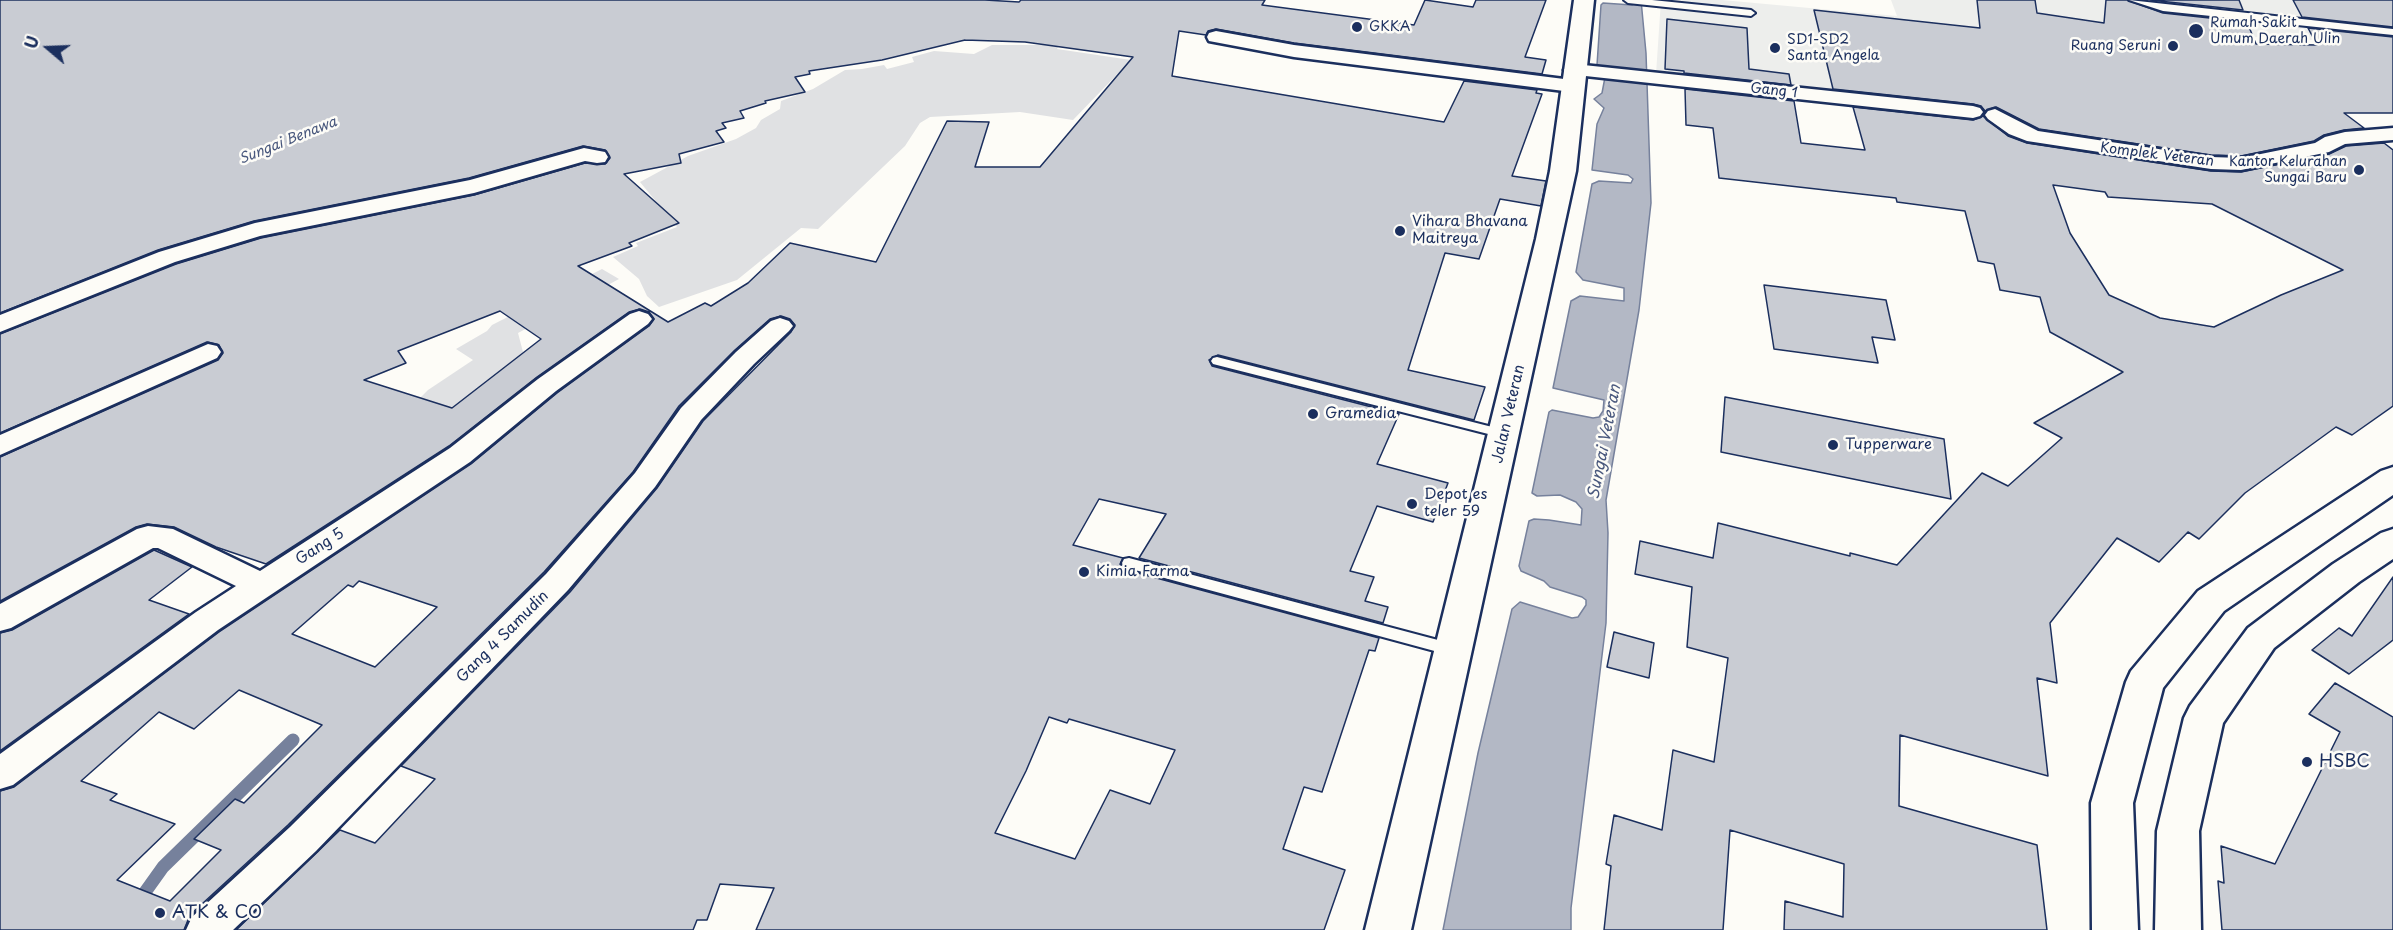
<!DOCTYPE html>
<html>
<head>
<meta charset="utf-8">
<style>
	body { margin:0 }
	#map { position:relative; width:2393px; height:930px; overflow:hidden; background:#fdfcf7; font-family:"Playpen Sans",sans-serif }
	canvas { display:block }
	.north { position:absolute; left:18px; top:18px; width:60px; height:60px; -webkit-text-stroke:4px #fdfcf7; paint-order:stroke; rotate:289deg; font-size:16px; font-weight:700; line-height:24px; text-align:center; color:#1b2f5e }
	.north::after { content:''; display:block; margin:auto; width:21px; height:27px; background:#1b2f5e; clip-path:polygon(50% 0,100% 100%,50% 72%,0 100%) }
</style>
</head>
<body>
<div id="map">
<canvas width="2393" height="930"></canvas>
<div class="north">U</div>
</div>
<script>
const context = document.querySelector('canvas').getContext('2d');
context.lineJoin = 'round';
function fillPath(path, color) { context.fillStyle = color; context.fill(path, 'evenodd'); }
const shape = rows => new Path2D(rows.map(r => 'M' + r).join(''));
function stroke(path, color, width, dash) { context.strokeStyle = color; context.lineWidth = width; context.lineCap = dash ? 'butt' : 'round'; context.setLineDash(dash || []); context.stroke(path); }
function label(font, color, halo, rows, align = 'center') {
  context.font = font + ' "Playpen Sans",sans-serif'; context.lineWidth = 5; context.setLineDash([]); context.textBaseline = 'middle'; context.strokeStyle = halo; context.fillStyle = color; for (const [text, x, y, turn = 0] of rows) {
    context.save(); context.translate(x, y); context.rotate((+turn || 0) * Math.PI / 180); context.textAlign = isNaN(turn) ? turn : align; if (halo) context.strokeText(text, 0, 0); context.fillText(text, 0, 0); context.restore();
  }
}
fillPath(shape([
	[1661,0,1722,0,1897,16,1891,0,2393,0,2393,47,2265,36,2205,44,1892,42,1906,103,1656,74]
]), '#edeeec');
fillPath(shape([
	[992,45,1059,45,1057,49,1131,60,1073,120,1020,112,930,117,920,123,905,146,818,229,801,228,737,280,659,307,647,296,639,279,613,257,638,246,636,243,677,227,640,182,688,156,736,139,756,128,761,120,780,109,781,101,813,89,845,70,862,69,884,65,887,69,914,62,912,57,934,51,974,54],
	[602,269,619,279,518,333,523,352,453,411,419,399,428,390,473,360,456,349,487,331,492,325]
]), '#e0e1e3');
const water = shape([
	[1641,0,1646,53,1651,203,1639,310,1606,500,1608,533,1606,623,1571,908,1571,930,1443,930,1478,753,1512,609,1520,602,1572,618,1578,617,1586,605,1586,600,1582,597,1550,587,1544,581,1521,571,1519,566,1529,521,1534,519,1549,520,1581,525,1582,509,1576,502,1560,495,1537,496,1532,493,1549,412,1552,410,1593,418,1599,417,1603,411,1604,400,1553,388,1571,301,1580,296,1624,301,1624,288,1583,280,1576,272,1592,184,1599,181,1631,183,1633,179,1628,175,1592,170,1597,124,1604,108,1594,99,1602,93,1606,72,1597,65,1601,5,1603,3,1632,5,1641,0]
]);
fillPath(water, '#b3b8c5');
stroke(water, '#76819c', 1.5);
stroke(shape([
	[138,902,163,867,293,740]
]), '#76819c', 13);
const building = shape([
	[0,0,985,0,1019,2,1021,0,1265,0,1262,5,1414,25,1425,0,1473,7,1476,0,1546,0,1525,57,1546,60,1542,74,1294,43,1216,29,1208,31,1206,35,1179,31,1172,76,1444,122,1464,81,1537,90,1536,93,1542,94,1512,176,1546,181,1541,206,1500,199,1479,259,1445,253,1408,370,1485,387,1474,420,1218,355,1209,360,1212,366,1399,414,1377,464,1448,483,1433,522,1377,506,1350,571,1374,577,1365,601,1388,607,1383,623,1139,558,1166,514,1099,499,1073,545,1123,558,1120,564,1123,569,1379,638,1375,651,1369,650,1322,792,1304,787,1283,849,1345,870,1324,930,756,930,774,888,720,884,707,920,697,920,693,930,236,930,340,830,375,843,435,779,401,766,570,592,657,488,703,421,791,332,795,325,790,319,781,316,770,319,735,350,679,406,633,472,544,572,288,825,190,915,184,930,0,930,0,791,14,787,219,632,471,464,557,393,649,326,654,319,649,312,640,309,629,312,537,377,449,446,266,564,216,547,174,527,147,524,136,527,0,601,0,457,218,360,223,353,219,345,207,342,0,433,0,334,176,264,261,238,474,195,585,163,605,164,610,158,605,150,583,146,469,178,254,221,158,250,0,313,0,0],
	[965,40,1025,42,1133,57,1040,167,975,167,989,122,947,121,876,262,790,243,748,283,711,306,705,303,668,322,578,266,632,246,629,243,679,223,624,174,681,163,679,154,724,142,716,131,726,128,722,123,744,118,740,111,766,103,765,101,805,92,795,77,810,74,809,71,882,60,965,40],
	[500,311,541,339,452,408,364,380,406,363,398,351,500,311],
	[359,581,437,607,375,667,292,634,348,585,353,587,359,581],
	[239,690,322,725,244,803,235,799,194,839,221,850,170,901,117,880,175,824,110,800,117,794,81,781,159,712,194,729,239,690],
	[1049,717,1067,723,1069,719,1175,750,1150,804,1110,790,1075,859,995,833,1026,771,1049,717],
	[1977,0,2035,0,2037,13,2104,23,2106,0,2127,0,2163,13,2247,22,2256,44,2317,45,2308,28,2393,37,2393,113,2344,113,2364,128,2344,130,2324,135,2314,141,2241,156,2211,155,2039,129,1996,107,1985,111,1981,106,1973,104,1833,89,1814,10,1980,28,1977,0],
	[2150,0,2239,0,2243,10,2150,0],
	[2293,0,2393,0,2393,27,2302,17,2293,0],
	[1667,19,1747,28,1749,69,1789,74,1791,85,1684,73,1684,71,1665,69,1667,19],
	[1685,89,1794,101,1801,143,1865,150,1853,107,1973,120,1983,116,2008,136,2027,143,2211,171,2241,172,2329,154,2346,146,2384,143,2393,150,2393,406,2352,435,2336,427,2245,493,2199,539,2188,532,2159,562,2117,538,2050,623,2057,683,2037,678,2048,776,1900,735,1899,806,2037,845,2047,930,1784,930,1785,901,1843,917,1844,864,1730,830,1723,930,1604,930,1611,866,1606,864,1614,815,1662,830,1673,750,1714,762,1728,658,1687,647,1692,587,1635,574,1640,541,1713,558,1718,523,1850,556,1850,553,1897,565,1982,473,2008,486,2062,438,2034,423,2123,372,2050,332,2040,297,2000,290,1994,264,1978,261,1965,211,1897,202,1896,198,1719,178,1713,128,1686,125,1685,89],
	[2053,185,2105,192,2108,197,2212,204,2343,270,2281,295,2214,327,2160,318,2109,295,2070,233,2053,185],
	[1764,285,1886,300,1895,340,1872,337,1878,363,1774,349,1764,285],
	[1725,397,1944,439,1951,499,1721,452,1725,397],
	[154,550,192,567,149,600,189,614,0,751,0,633,12,630,154,550],
	[2393,577,2393,640,2349,674,2312,650,2339,628,2352,636,2393,577],
	[1614,632,1654,643,1649,678,1607,667,1614,632],
	[2335,683,2393,717,2393,930,2222,930,2218,881,2224,883,2221,846,2275,864,2340,732,2309,714,2335,683]
]);
fillPath(building, '#c9ccd3');
stroke(building, '#1b2f5e', 1.5);
const service = shape([
	[1624,0,1652,0,1751,10,1755,13,1751,16,1628,3,1624,0],
	[2129,0,2393,29,2393,35,2163,11,2129,0],
	[1217,357,1504,430,1511,434,1504,438,1213,364,1211,361,1213,358,1217,357],
	[1129,558,1453,644,1458,646,1461,650,1458,654,1453,656,1124,567,1122,563,1124,559,1129,558]
]);
const minor = shape([
	[1216,31,1294,45,1572,80,1579,82,1582,86,1579,90,1572,92,1294,57,1209,41,1207,37,1209,33,1216,31],
	[1574,64,1973,106,1980,108,1983,112,1980,116,1973,118,1567,74,1564,70,1567,66,1574,64],
	[1995,109,2038,131,2211,157,2241,158,2315,143,2325,137,2345,132,2393,128,2393,140,2345,144,2329,152,2241,170,2211,169,2027,141,2009,134,1988,119,1985,115,1988,111,1995,109],
	[584,148,605,152,608,157,605,162,597,163,585,161,474,193,260,236,175,262,0,332,0,315,159,252,255,223,470,180,584,148],
	[639,311,648,314,652,319,648,324,556,391,470,462,218,630,13,785,0,789,0,754,196,612,236,586,158,548,153,548,11,628,0,631,0,604,137,529,148,526,173,529,260,571,450,448,538,379,630,314,639,311],
	[780,318,789,321,793,326,789,331,754,364,701,420,655,487,568,590,316,851,233,930,186,930,192,917,290,827,546,574,635,473,681,408,736,352,771,321,780,318],
	[208,344,217,346,221,352,217,358,0,455,0,435,208,344]
]);
const primary = shape([
	[1574,0,1594,0,1576,171,1411,930,1365,930,1536,239,1550,171,1574,0]
]);
const trunk = shape([
	[2393,467,2393,495,2224,611,2163,688,2133,803,2138,930,2092,930,2091,803,2126,682,2131,671,2198,591,2381,471,2393,467],
	[2393,529,2393,559,2359,582,2274,648,2223,723,2199,831,2201,930,2155,930,2157,831,2184,718,2190,706,2248,628,2333,564,2381,533,2393,529]
]);
stroke(service, '#1b2f5e', 4);
stroke(minor, '#1b2f5e', 5);
stroke(primary, '#1b2f5e', 5);
stroke(trunk, '#1b2f5e', 5);
fillPath(service, '#fdfcf7');
fillPath(minor, '#fdfcf7');
fillPath(primary, '#fdfcf7');
fillPath(trunk, '#fdfcf7');
for (const [x, y, r, color] of [
	[1357,27,6,"#1b2f5e"],
	[2196,31,8,"#1b2f5e"],
	[2173,46,6,"#1b2f5e"],
	[1775,48,6,"#1b2f5e"],
	[2359,170,6,"#1b2f5e"],
	[1400,231,6,"#1b2f5e"],
	[1313,414,6,"#1b2f5e"],
	[1833,445,6,"#1b2f5e"],
	[1412,504,6,"#1b2f5e"],
	[1084,572,6,"#1b2f5e"],
	[2307,762,6,"#1b2f5e"],
	[160,913,6,"#1b2f5e"]
]) { const dot = new Path2D(); dot.arc(x, y, r, 0, 2 * Math.PI); context.fillStyle = color; context.fill(dot); stroke(dot, '#fdfcf7', 2); }
label('14px', '#1b2f5e', '#fdfcf7', [
	["Rumah Sakit",2210,23],
	["Umum Daerah Ulin",2210,39],
	["GKKA",1369,27],
	["SD1-SD2",1787,40],
	["Santa Angela",1787,56],
	["Ruang Seruni",2161,46,"right"],
	["Kantor Kelurahan",2347,162,"right"],
	["Sungai Baru",2347,178,"right"]
], 'left');
label('14px', '#1b2f5e', '#fdfcf7', [
	["Gang 1",1774,91,6],
	["Komplek Veteran",2157,155,7]
]);
label('italic 14px', '#49587d', '#fdfcf7', [
	["Sungai Benawa",288,141,-22]
]);
label('15px', '#1b2f5e', '#fdfcf7', [
	["Vihara Bhavana",1412,222],
	["Maitreya",1412,239],
	["Gramedia",1325,414],
	["Tupperware",1845,445],
	["Depot es",1424,495],
	["teler 59",1424,512],
	["Kimia Farma",1096,572]
], 'left');
label('15px', '#1b2f5e', '#fdfcf7', [
	["Jalan Veteran",1509,414,-77],
	["Gang 5",320,547,-33],
	["Gang 4 Samudin",503,637,-45]
]);
label('italic 16px', '#49587d', '#fdfcf7', [
	["Sungai Veteran",1605,442,-79]
]);
label('18px', '#1b2f5e', '#fdfcf7', [
	["HSBC",2319,762],
	["ATK & CO",172,913]
], 'left');
</script>
</body>
</html>
